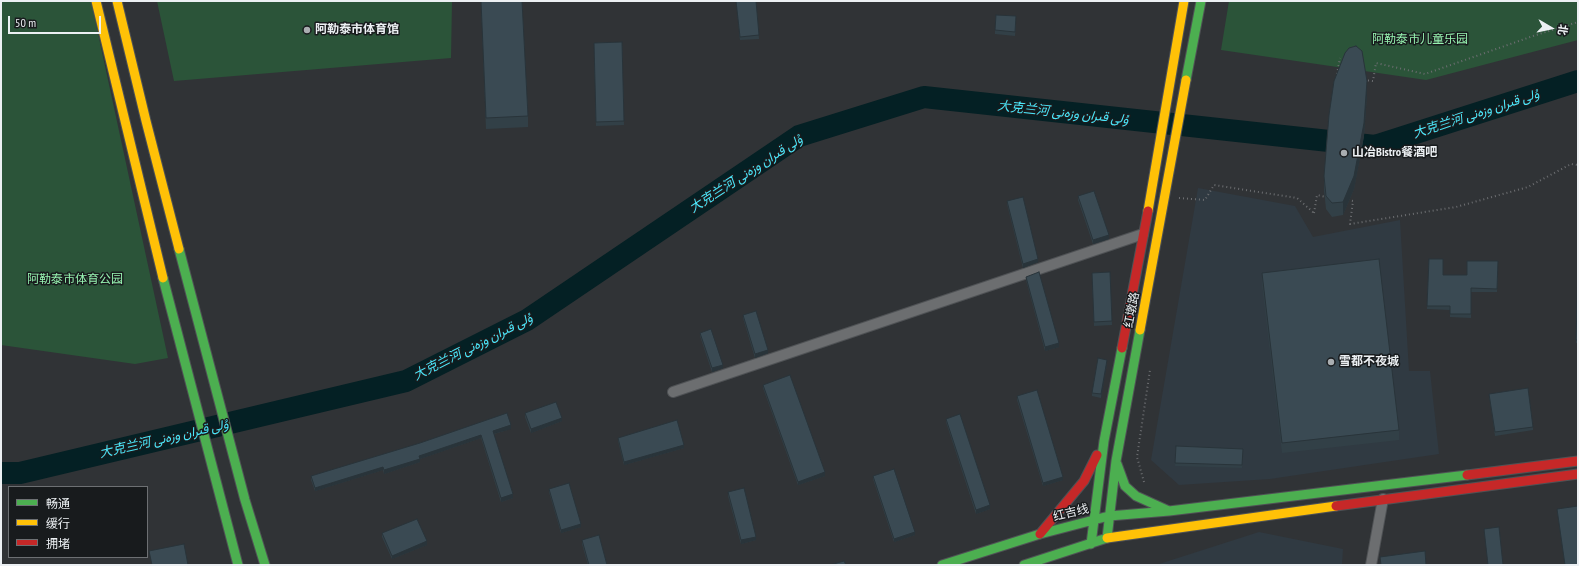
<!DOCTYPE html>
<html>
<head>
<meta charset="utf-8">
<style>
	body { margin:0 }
	#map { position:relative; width:1579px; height:566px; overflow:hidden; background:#303336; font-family:"PT Sans Narrow","Noto Sans SC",sans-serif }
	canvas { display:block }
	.frame { position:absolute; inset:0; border:2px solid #ecf0f3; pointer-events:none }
	.legend { position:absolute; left:8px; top:486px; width:140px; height:72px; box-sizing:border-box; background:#181b1d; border:1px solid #6d7073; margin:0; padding:5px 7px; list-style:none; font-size:12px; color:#ecf0f3 }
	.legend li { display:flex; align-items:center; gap:8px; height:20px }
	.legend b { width:20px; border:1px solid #6d7073 }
	.north { position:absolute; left:1531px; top:8px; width:40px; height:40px; -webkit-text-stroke:3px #181b1d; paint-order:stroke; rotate:99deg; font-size:11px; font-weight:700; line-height:16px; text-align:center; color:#ecf0f3 }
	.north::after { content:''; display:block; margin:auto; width:14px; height:18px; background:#ecf0f3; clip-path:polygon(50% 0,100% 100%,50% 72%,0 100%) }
	.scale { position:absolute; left:8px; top:16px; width:93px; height:18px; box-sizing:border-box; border:2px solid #ecf0f3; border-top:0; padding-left:5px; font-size:12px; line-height:14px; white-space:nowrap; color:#ecf0f3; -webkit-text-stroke:3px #181b1d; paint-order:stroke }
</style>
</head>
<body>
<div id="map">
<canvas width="1579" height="566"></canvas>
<div class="frame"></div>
<ul class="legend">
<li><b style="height:5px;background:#4caf50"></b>畅通</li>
<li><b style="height:5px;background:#ffc107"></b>缓行</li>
<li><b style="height:5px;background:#c62828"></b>拥堵</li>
</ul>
<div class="north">北</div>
<div class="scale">50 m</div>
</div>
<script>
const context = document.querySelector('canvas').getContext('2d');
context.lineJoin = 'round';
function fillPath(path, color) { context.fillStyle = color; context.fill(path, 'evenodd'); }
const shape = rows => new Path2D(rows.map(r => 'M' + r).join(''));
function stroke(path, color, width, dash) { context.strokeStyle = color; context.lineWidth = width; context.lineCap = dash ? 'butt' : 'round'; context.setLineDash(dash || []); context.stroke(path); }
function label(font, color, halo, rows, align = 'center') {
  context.font = font + ' "PT Sans Narrow",Vazirmatn,"Noto Sans SC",sans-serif'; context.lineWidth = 3; context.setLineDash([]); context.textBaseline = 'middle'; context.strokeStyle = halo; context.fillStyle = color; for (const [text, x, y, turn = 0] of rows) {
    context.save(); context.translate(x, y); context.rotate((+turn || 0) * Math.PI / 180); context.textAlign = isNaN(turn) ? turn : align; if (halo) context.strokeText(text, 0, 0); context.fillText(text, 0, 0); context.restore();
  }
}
fillPath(shape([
	[1198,188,1295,206,1313,237,1400,220,1409,371,1430,371,1439,454,1270,479,1179,485,1151,460],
	[1259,532,1343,549,1342,565,1156,565]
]), '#303a42');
fillPath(shape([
	[1,1,91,1,168,358,135,364,1,345],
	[157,1,452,1,451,58,174,81],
	[1229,1,1578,1,1578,40,1426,80,1221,50]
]), '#2b5439');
stroke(shape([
	[1,473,20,473,406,381,527,320,799,136,924,97,1375,146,1578,81]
]), '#042024', 22);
const street = shape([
	[673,392,1143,234],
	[1371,565,1383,499]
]);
const fast = shape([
	[1186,80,1201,1],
	[179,249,245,500,265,565],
	[163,278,238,565],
	[1117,464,1125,486,1136,496,1169,511],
	[1109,516,1169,511,1467,475],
	[1091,544,1104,441,1122,348],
	[942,565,1040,534,1105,517],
	[1024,565,1107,538,1116,461,1140,330]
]);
const slow = shape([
	[96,1,163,278],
	[117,1,146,121,179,249],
	[1148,211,1184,1],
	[1140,330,1186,80],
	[1107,538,1336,506]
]);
const jam = shape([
	[1122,348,1148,211],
	[1467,475,1578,461],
	[1336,506,1578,474],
	[1040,534,1084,481,1097,455]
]);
stroke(street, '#4f5255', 12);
stroke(fast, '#4f5255', 11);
stroke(slow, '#4f5255', 11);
stroke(jam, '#4f5255', 11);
stroke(shape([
	[1337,74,1340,58],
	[1364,80,1373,81,1376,63,1425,74,1536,35,1578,22],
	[1179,198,1205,200,1214,185,1297,198,1314,213],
	[1348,200,1353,201,1350,224,1456,207,1528,187,1571,164,1578,165],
	[1314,213,1317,195,1326,197],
	[1144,482,1137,457,1150,370]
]), '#6c6e71', 2, [1, 3]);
stroke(street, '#6c6e70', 10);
stroke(fast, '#4caf50', 9);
stroke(slow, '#ffc107', 9);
stroke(jam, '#c62828', 9);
fillPath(shape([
	[481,1,522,1,528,116,528,127,486,129],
	[736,1,756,1,759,39,740,40],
	[1016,20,1015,36,995,34,995,30],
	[622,42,624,125,596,126,594,43],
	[1367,94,1364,136,1354,189,1343,215,1332,217,1326,209,1324,190,1324,176],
	[1078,196,1109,239,1093,244,1078,200],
	[1007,201,1038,262,1023,268,1007,204],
	[1429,259,1443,275,1467,275,1498,261,1497,292,1471,292,1471,318,1450,317,1450,310,1427,309],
	[1578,270,1578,343,1576,343],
	[1110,272,1112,325,1094,326,1092,273],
	[1262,273,1399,430,1399,440,1282,453,1262,284],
	[1026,277,1059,347,1045,351,1026,280],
	[743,315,768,353,755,358,743,318],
	[700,333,723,368,712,372,700,336],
	[1107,364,1101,398,1092,396,1092,393],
	[763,385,825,476,798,485,763,388],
	[1489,394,1533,427,1533,430,1495,436],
	[1017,396,1063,480,1043,486,1017,400],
	[525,413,562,421,531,433,525,417],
	[946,419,990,509,976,514,946,422],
	[511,429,494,434,513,498,501,502,481,438,420,459,420,462,384,474,383,470,315,491,311,480,311,476],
	[618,438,684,448,624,465,618,441],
	[1176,446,1243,449,1242,468,1175,466],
	[873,476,915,535,894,542,873,479],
	[549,489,581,527,561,533,549,492],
	[728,492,756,540,741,544,728,496],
	[1557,509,1578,565,1565,565],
	[382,533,427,545,392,559,382,537],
	[582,540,607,565,588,565,582,544]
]), '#324047');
fillPath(shape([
	[1367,81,1367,94,1364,136,1354,189,1343,215,1343,202],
	[1109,235,1109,239,1093,244,1093,240],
	[1038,259,1038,262,1023,268,1023,264],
	[1059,343,1059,347,1045,351,1045,347],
	[768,350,768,353,755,358,755,354],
	[1107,360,1107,364,1101,398,1101,394],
	[723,365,723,368,712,372,712,368],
	[562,418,562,421,531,433,531,429],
	[511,425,511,429,493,434,493,431],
	[481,435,481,438,420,459,420,462,384,474,384,470,419,456],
	[684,445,684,448,624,465,624,462],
	[383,467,383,470,315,491,315,488],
	[825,472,825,476,798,485,798,482],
	[1063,477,1063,480,1043,486,1043,483],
	[513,494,513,498,501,502,501,498],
	[990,505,990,509,976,514,976,510],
	[581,524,581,527,561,533,561,530],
	[915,532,915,535,894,542,894,539],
	[756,537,756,540,741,544,741,540],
	[427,541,427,545,392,559,392,556]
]), '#29343a');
const building = shape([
	[481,1,522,1,528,116,486,118,481,1],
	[736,1,756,1,759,35,740,37,736,1],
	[996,15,1016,16,1015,32,995,30,996,15],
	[622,42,624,121,596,122,594,43,622,42],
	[1356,46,1362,51,1367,81,1364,123,1354,176,1343,202,1332,203,1326,196,1324,176,1329,115,1334,81,1345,53,1349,48,1356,46],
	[1094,191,1109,235,1093,240,1078,196,1094,191],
	[1023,197,1038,259,1023,264,1007,201,1023,197],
	[1379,259,1399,430,1282,443,1262,273,1379,259],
	[1429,259,1443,259,1443,275,1467,275,1467,261,1498,261,1497,289,1471,288,1471,314,1450,314,1450,306,1427,306,1429,259],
	[1578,270,1578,340,1576,340,1578,270],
	[1039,272,1059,343,1045,347,1026,277,1039,272],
	[1110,272,1112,321,1094,322,1092,273,1110,272],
	[756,311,768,350,755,354,743,315,756,311],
	[711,329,723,365,712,368,700,333,711,329],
	[1098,358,1107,360,1101,394,1092,393,1098,358],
	[790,375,825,472,798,482,763,385,790,375],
	[1528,388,1533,427,1495,432,1489,394,1528,388],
	[1037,390,1063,477,1043,483,1017,396,1037,390],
	[556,402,562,418,531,429,525,413,556,402],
	[507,413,511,425,493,431,513,494,501,498,481,435,419,456,420,459,384,470,383,467,315,488,311,476,420,443,507,413],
	[960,414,990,505,976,510,946,419,960,414],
	[677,420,684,445,624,462,618,438,677,420],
	[1176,446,1243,449,1242,465,1175,463,1176,446],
	[894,469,915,532,894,539,873,476,894,469],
	[569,483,581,524,561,530,549,489,569,483],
	[744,488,756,537,741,540,728,492,744,488],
	[1578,506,1578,565,1565,565,1557,509,1578,506],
	[417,519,427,541,392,556,382,533,417,519],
	[1499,527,1503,565,1488,565,1484,529,1499,527],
	[599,535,607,565,589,565,582,540,599,535],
	[184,544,188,565,152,565,149,551,184,544],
	[1425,551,1426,565,1381,565,1380,557,1425,551],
	[844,561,846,565,830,565,844,561]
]);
fillPath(building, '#3a4a53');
stroke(building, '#29343a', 1);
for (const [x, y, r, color] of [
	[307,30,4,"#aaaeb1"],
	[1344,153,4,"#aaaeb1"],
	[1331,362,4,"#aaaeb1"]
]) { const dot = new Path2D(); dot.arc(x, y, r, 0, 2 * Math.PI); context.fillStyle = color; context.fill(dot); stroke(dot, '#181b1d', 1.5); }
label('bold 12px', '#ecf0f3', '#181b1d', [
	["阿勒泰市体育馆",315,30],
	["山冶Bistro餐酒吧",1352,153],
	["雪都不夜城",1339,362]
], 'left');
label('12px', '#97f4b1', '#181b1d', [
	["阿勒泰市儿童乐园",1420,40],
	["阿勒泰市体育公园",75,280]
]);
label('12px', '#ecf0f3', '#181b1d', [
	["红墩路",1132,310,-79],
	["红吉线",1071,513,-14]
]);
label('italic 13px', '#4be7fa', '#181b1d', [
	["大克兰河 ۇلى قىران وزەنى",1063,113,6],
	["大克兰河 ۇلى قىران وزەنى",1476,114,-18],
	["大克兰河 ۇلى قىران وزەنى",746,174,-33],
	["大克兰河 ۇلى قىران وزەنى",473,347,-27],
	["大克兰河 ۇلى قىران وزەنى",164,439,-13]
]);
</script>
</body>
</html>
